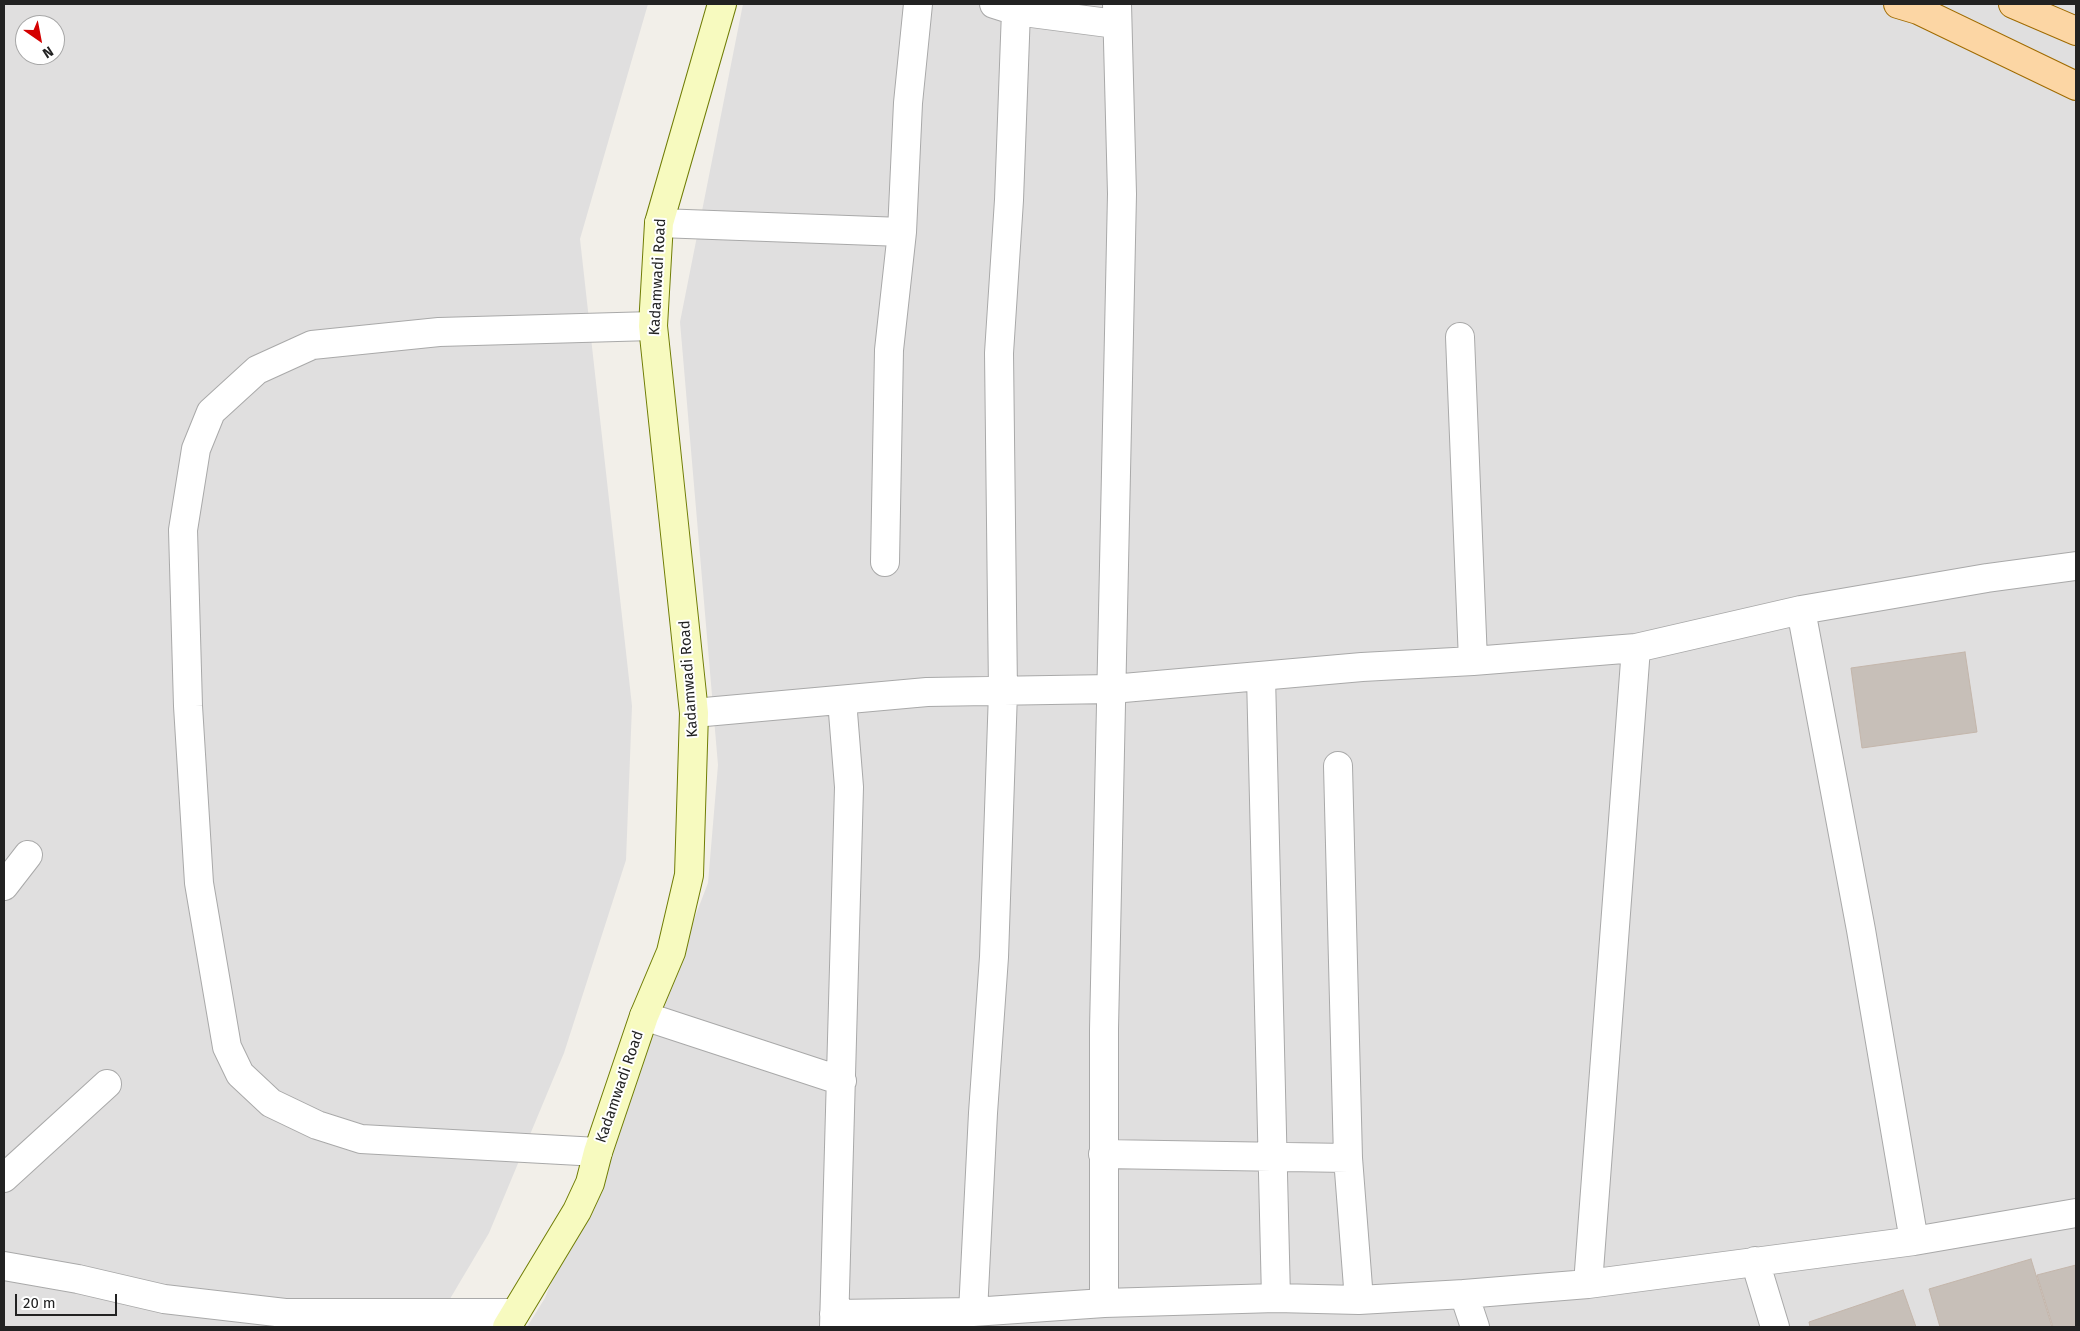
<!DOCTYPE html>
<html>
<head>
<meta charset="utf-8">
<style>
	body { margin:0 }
	#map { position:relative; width:2080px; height:1331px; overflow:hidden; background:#f2efe9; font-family:"Fira Sans",sans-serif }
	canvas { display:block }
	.frame { position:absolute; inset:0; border:5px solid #222; pointer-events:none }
	.north { position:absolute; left:15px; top:15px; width:50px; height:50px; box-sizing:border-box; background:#fff; border:1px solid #a7a7a7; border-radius:50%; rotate:147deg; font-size:14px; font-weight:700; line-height:20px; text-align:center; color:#222 }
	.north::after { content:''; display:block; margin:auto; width:18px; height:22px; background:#d40000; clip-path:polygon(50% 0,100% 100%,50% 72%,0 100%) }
	.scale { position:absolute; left:15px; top:1294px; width:102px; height:22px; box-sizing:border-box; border:2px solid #222; border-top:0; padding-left:6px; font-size:15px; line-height:18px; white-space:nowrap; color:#222; -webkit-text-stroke:4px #fff; paint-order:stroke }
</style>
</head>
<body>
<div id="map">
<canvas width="2080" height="1331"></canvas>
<div class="frame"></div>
<div class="north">N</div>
<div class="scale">20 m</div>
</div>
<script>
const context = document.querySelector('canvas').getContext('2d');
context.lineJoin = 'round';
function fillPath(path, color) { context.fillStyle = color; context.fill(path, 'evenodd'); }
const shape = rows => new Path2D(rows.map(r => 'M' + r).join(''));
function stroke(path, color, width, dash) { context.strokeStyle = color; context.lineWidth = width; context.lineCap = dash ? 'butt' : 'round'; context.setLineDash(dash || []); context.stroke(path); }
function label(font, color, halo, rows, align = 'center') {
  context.font = font + ' "Fira Sans",sans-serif'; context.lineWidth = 4; context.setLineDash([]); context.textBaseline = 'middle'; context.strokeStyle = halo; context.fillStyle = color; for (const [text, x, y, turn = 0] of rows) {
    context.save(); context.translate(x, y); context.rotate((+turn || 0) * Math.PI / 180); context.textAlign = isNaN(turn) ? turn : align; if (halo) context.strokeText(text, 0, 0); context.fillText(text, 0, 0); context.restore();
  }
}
fillPath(shape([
	[4,4,648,4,580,239,632,706,626,860,564,1053,489,1233,441,1314,502,1327,4,1327],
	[25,25,55,25,55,55,25,55],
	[743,4,2076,4,2076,1327,527,1327,545,1298,634,1075,708,883,718,765,680,322]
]), '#e0dfdf');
const building = shape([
	[1965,652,1977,732,1862,748,1851,668,1965,652],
	[2031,1259,2052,1327,1940,1327,1929,1289,2031,1259],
	[2076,1265,2076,1327,2053,1327,2037,1275,2076,1265],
	[1903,1290,1916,1327,1810,1327,1809,1322,1903,1290]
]);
fillPath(building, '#c7bfb8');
stroke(building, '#c4b6ab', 1);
const street = shape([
	[994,4,1016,11,1116,24],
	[1016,11,1009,200,999,353,1003,692,994,957,983,1113,973,1312,1104,1303,1276,1298,1359,1300,1464,1294],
	[659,223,902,232],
	[1460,337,1473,661],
	[885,562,889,350,902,232,908,103,918,4],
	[1801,610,1861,930,1914,1241],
	[1261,676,1276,1298],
	[694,713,927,692,1112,689,1362,667,1473,661,1636,648,1801,610,1987,578,2076,566],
	[1338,766,1348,1158],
	[4,886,28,855],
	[644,1016,842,1081],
	[598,1152,361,1139,317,1125,271,1103,240,1074,227,1047,199,883,188,706,183,530,196,449,211,412,257,370,312,345,439,332,653,326],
	[1103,1154,1348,1158,1359,1300],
	[4,1178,107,1084],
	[1755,1261,1775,1327],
	[4,1266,78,1279,164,1299,285,1313,515,1313],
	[1588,1284,1636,648],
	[1104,1303,1104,1029,1122,194,1117,4],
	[834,1314,973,1312],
	[834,1327,849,787,842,700],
	[1475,1327,1464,1294,1588,1284,1914,1241,2076,1213]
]);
const secondary = shape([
	[507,1327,577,1211,590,1183,598,1152,644,1016,671,952,689,875,694,713,653,326,659,223,722,4]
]);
const primary = shape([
	[1898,4,1918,10,2076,86],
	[2013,4,2076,31]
]);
stroke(street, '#a9a9a9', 30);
stroke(secondary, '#707d05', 30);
stroke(primary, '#a06b00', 30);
stroke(street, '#fff', 28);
stroke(secondary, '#f7fabf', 28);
stroke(primary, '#fcd6a4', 28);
label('15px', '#222', '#fff', [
	["Kadamwadi Road",658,277,-87],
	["Kadamwadi Road",689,679,-94],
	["Kadamwadi Road",620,1087,-71]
]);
</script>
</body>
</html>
